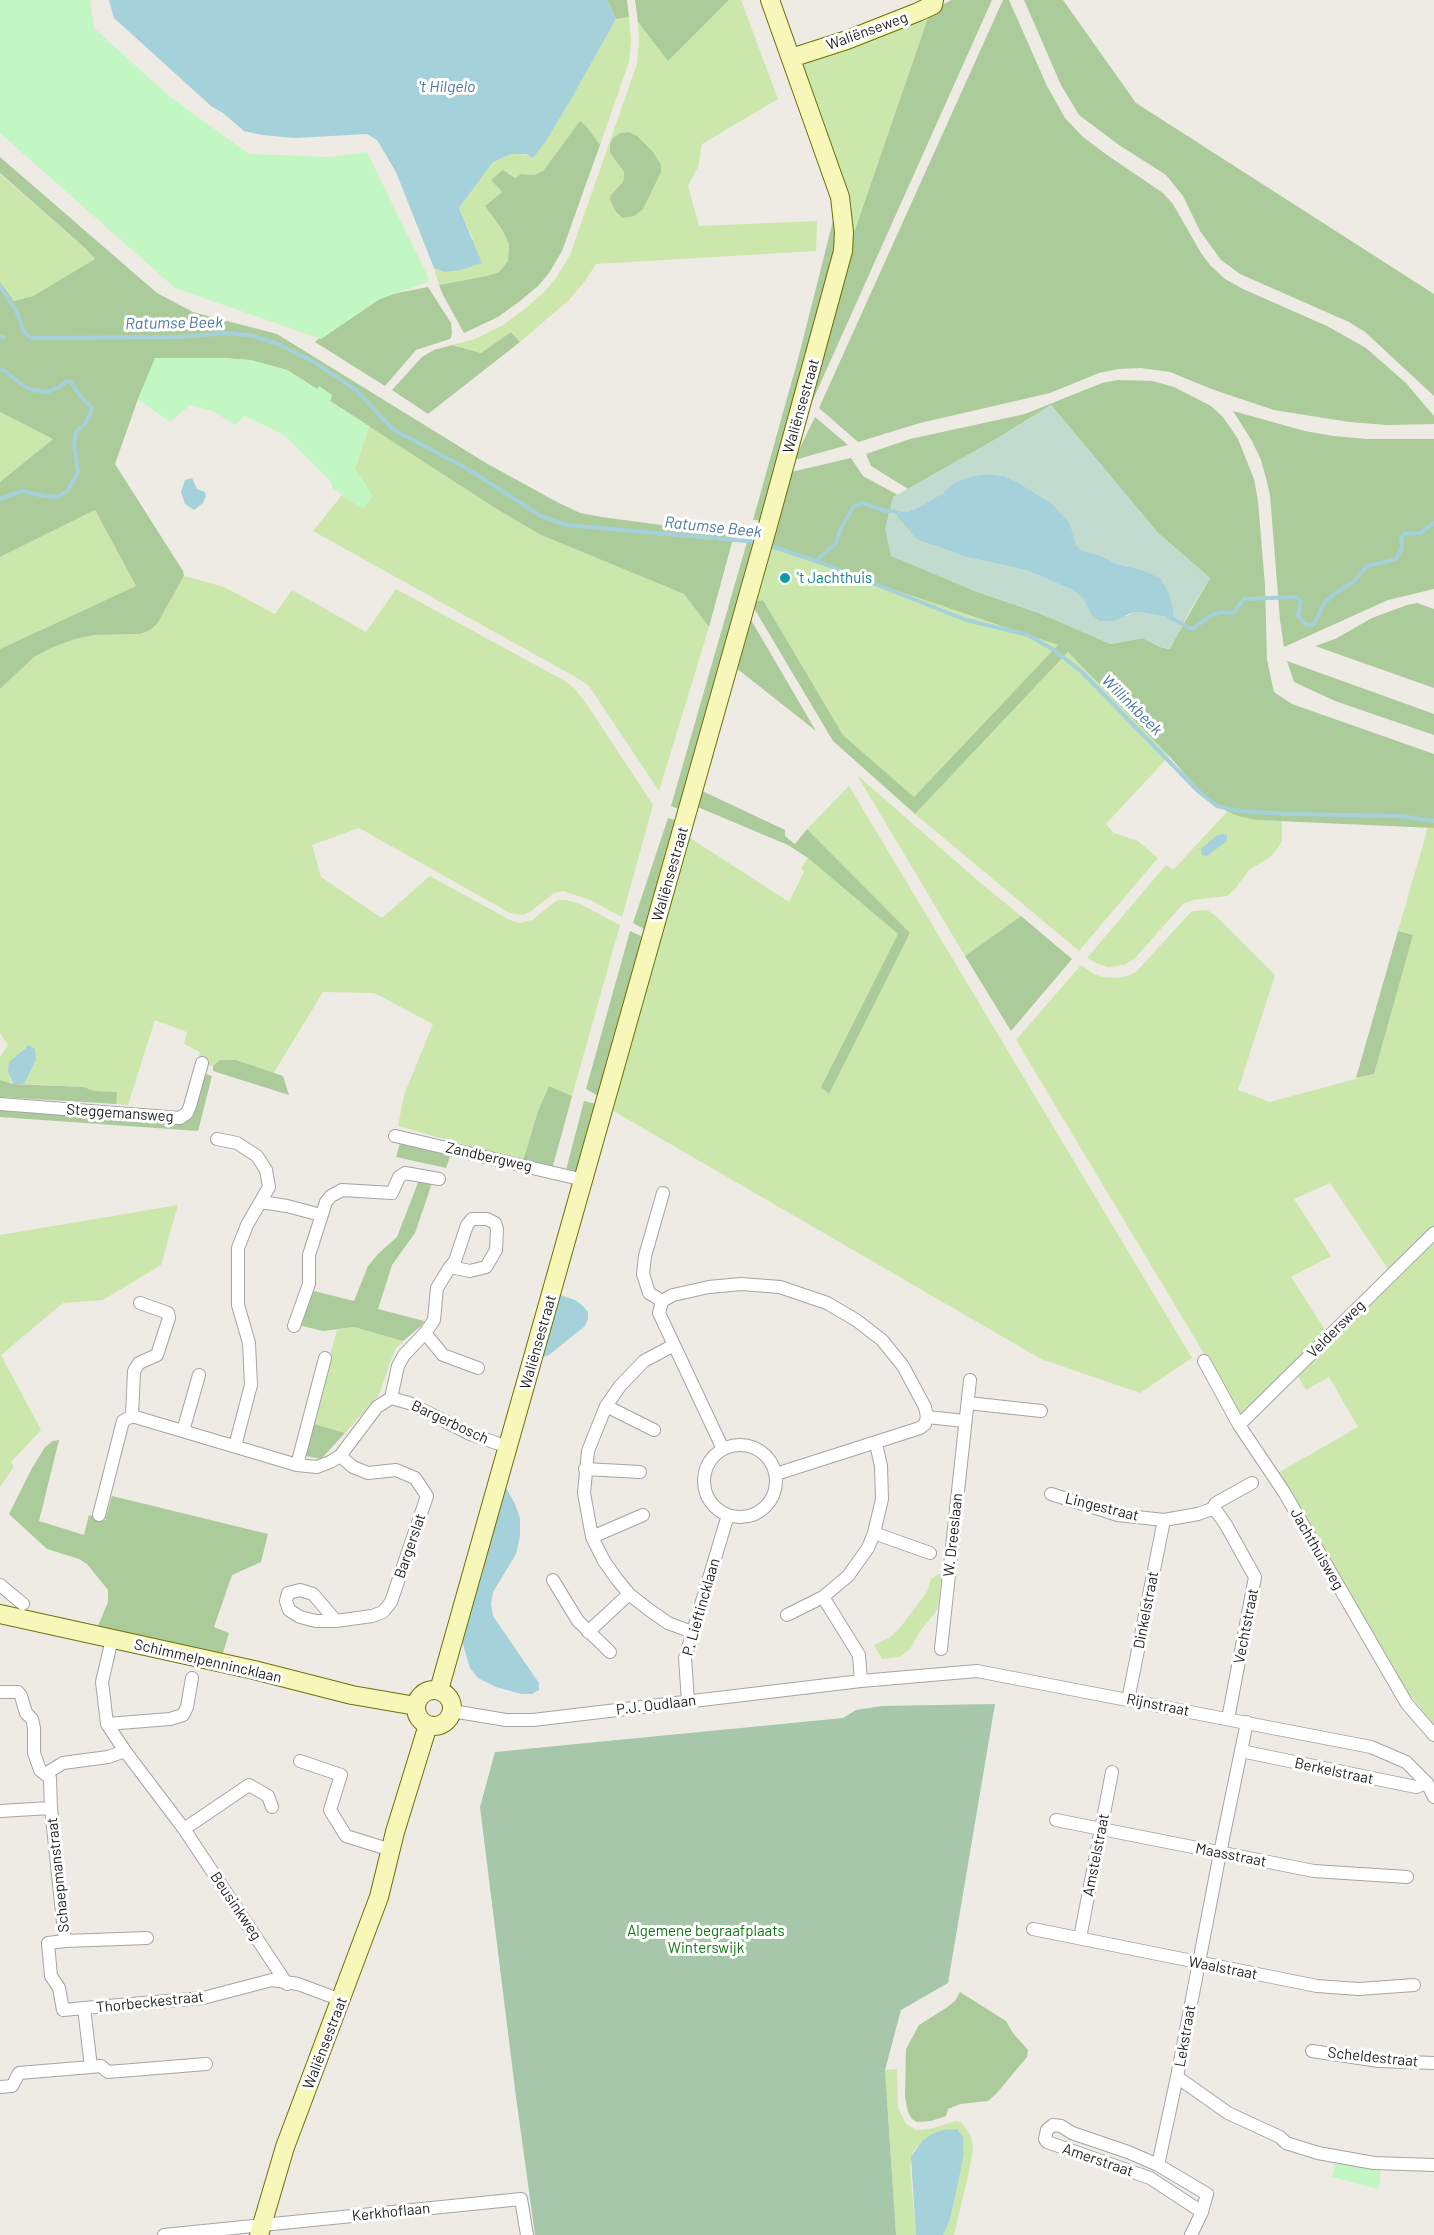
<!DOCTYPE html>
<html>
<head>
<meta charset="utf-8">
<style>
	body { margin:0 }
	canvas { display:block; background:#eeeae4 }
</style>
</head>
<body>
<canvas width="1434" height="2235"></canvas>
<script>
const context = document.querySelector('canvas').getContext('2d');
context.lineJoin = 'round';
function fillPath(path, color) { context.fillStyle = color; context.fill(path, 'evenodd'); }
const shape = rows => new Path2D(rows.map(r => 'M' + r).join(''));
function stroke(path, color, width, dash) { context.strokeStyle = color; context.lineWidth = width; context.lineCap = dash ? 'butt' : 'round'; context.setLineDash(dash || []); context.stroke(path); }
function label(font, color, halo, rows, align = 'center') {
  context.font = font + ' Barlow,sans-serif'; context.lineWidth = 6; context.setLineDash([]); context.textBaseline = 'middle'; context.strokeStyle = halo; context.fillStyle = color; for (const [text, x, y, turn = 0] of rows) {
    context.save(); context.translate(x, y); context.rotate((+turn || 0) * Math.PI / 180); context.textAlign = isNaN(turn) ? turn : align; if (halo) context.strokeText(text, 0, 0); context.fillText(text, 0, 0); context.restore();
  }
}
fillPath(shape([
	[729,0,741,0,778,99,702,144,698,167,688,186,699,226,817,221,816,251,596,264,585,281,569,300,520,342,511,332,481,353,452,345,475,339,503,325,526,308,544,292,556,278,570,255,637,64,639,42,638,22,668,60],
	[629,132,637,136,616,212,611,195,623,182,624,177,624,172,610,153,610,144,613,138,620,133],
	[930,12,846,256,802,70,804,65,811,61],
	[629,17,631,42,629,62,600,145,587,127,580,121,543,171,534,175,521,174,515,178,509,173,492,180,502,192,485,206,503,231,509,244,508,261,499,272,487,276,439,285,434,268,445,272,473,239,459,208,493,162,511,154,519,153,533,157,546,141,573,96,616,19],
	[0,174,85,248,95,259,33,296,13,301,0,282],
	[0,412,53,439,0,482],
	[369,426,495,508,541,535,684,594,709,627,659,791,589,686,579,679,313,531,342,495,363,509,355,468],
	[95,510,136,586,0,649,0,557],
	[768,547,899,591,1059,645,914,797,843,735,763,600,752,605],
	[184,576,224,587,275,614,292,590,366,632,396,589,565,681,574,688,586,703,653,805,622,917,590,900,563,891,554,893,530,912,523,915,510,913,359,828,312,845,321,877,382,918,430,876,510,920,519,923,532,920,552,904,558,900,565,900,578,903,620,925,572,1096,549,1086,538,1111,523,1161,398,1126,404,1095,433,1024,374,993,323,992,273,1074,236,1060,220,1060,213,1066,198,1061,200,1052,184,1044,187,1032,155,1020,128,1105,116,1104,116,1092,94,1091,84,1087,24,1084,36,1060,25,1047,13,1060,10,1079,13,1084,0,1080,0,1057,8,1045,0,1033,0,689,34,657,51,648,75,639,95,635,140,634,150,630,157,624],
	[1068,652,1169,756,1106,824,1114,833,1138,841,1158,858,1079,951,915,814],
	[857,775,977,880,1021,916,965,956],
	[849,786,1192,1358,1140,1393,1041,1359,610,1109,687,836,789,902,804,872,801,868,808,858,898,934,821,1087,910,934,807,829],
	[1228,811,1256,820,1282,821,1282,841,1277,849,1270,857,1249,870,1235,889,1227,896,1193,900,1183,904,1135,958,1124,965,1108,967,1098,964,1087,958,1166,865,1173,870],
	[1428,827,1434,828,1434,1228,1390,1272,1330,1183,1294,1199,1331,1256,1291,1277,1327,1333,1242,1417,1016,1040,1081,965,1094,974,1103,977,1117,978,1127,976,1136,972,1189,914,1193,911,1207,910,1216,916,1275,975,1238,1090,1270,1102,1374,1074,1412,935,1398,931],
	[178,1205,161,1265,103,1300,63,1303,1,1355,41,1430,11,1462,14,1466,0,1487,0,1235],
	[1434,1239,1434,1724,1409,1694,1372,1636,1276,1474,1358,1427,1329,1377,1306,1390,1296,1373],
	[354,1327,403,1341,395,1350,391,1360,379,1395,345,1433,311,1423,337,1330],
	[942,1572,938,1607,935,1613,921,1630,910,1649,899,1657,882,1659,874,1645,889,1638,899,1629,927,1592,931,1579],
	[897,2069,898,2108,906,2124,917,2130,930,2129,956,2121,962,2123,971,2136,973,2149,969,2172,954,2235,943,2235,950,2220,957,2188,964,2155,963,2137,917,2147,913,2152,910,2167,916,2235,896,2235,885,2070]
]), '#cce7ab');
fillPath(shape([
	[607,0,627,0,629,17,616,19],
	[635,0,729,0,668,61,638,22],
	[951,0,992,0,812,402,808,399,846,256,930,12],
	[1003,0,1009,0,1047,86,1065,118,1083,137,1107,155,1163,193,1173,204,1201,253,1210,265,1225,279,1243,289,1327,326,1366,348,1406,383,1434,416,1434,424,1387,425,1349,422,1274,410,1214,390,1170,372,1141,368,1118,369,1099,373,1050,393,920,423,858,442,819,408],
	[1024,0,1063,0,1136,103,1434,294,1434,396,1365,332,1349,322,1240,274,1221,260,1200,231,1183,196,1166,175,1119,145,1079,115,1061,85],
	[580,121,587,127,600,145,562,251,549,273,538,286,520,301,498,317,464,333,443,295,439,285,487,276,499,272,508,261,509,244,503,231,485,206,502,192,491,180,503,170,515,178,521,174,534,175,543,171],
	[629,132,637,136,653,152,661,165,661,172,643,209,634,216,623,218,616,212,610,200,611,195,623,182,624,177,624,172,610,153,610,144,613,138,620,133],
	[0,157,157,293,193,312,277,334,486,463,557,502,580,513,602,517,734,535,709,627,684,594,541,535,495,508,330,401,332,395,317,389,287,370,250,360,222,358,156,358,138,399,115,464,183,571,184,576,157,624,150,630,140,634,95,635,75,639,51,648,34,657,0,689,0,649,136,586,95,510,0,557,0,482,53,439,0,412,0,282,14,301,33,296,95,259,85,248,0,173],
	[834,217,837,250,764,521,753,520,798,359],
	[428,287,451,323,452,334,450,339,416,350,385,386,315,342,350,312,392,294],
	[511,332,520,342,428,414,392,390,422,357,434,350,452,345,481,353],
	[1118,380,1153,381,1174,387,1211,406,1223,417,1238,439,1254,479,1258,501,1265,585,1267,660,1274,692,1292,704,1434,754,1434,828,1256,820,1238,816,1220,808,1205,797,1169,756,1068,652,915,814,833,741,752,605,756,602,763,600,843,735,914,797,1058,645,768,547,787,473,851,458,863,476,898,495,893,497,972,590,1039,613,1111,644,1143,638,1160,647,1169,649,1210,578,1158,533,1051,405,998,438,908,489,871,466,866,454,910,439,1025,414,1102,383],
	[1233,411,1305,431,1333,436,1367,439,1434,439,1434,589,1388,600,1284,647,1280,620,1270,495,1266,478,1261,460,1252,441],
	[815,417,848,445,794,460],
	[749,535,760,536,681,810,671,806],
	[1417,603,1434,609,1434,688,1315,646,1335,639,1372,618,1407,605],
	[748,618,751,620,816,731,735,667],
	[1287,661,1434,714,1434,735,1335,701,1294,682],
	[700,790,785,830,785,836,795,844,807,829,910,933,829,1094,821,1087,898,934,808,858,788,845,695,806],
	[668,818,678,821,646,930,633,923],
	[1021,916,1072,959,1011,1031,965,956],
	[630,931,643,937,598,1096,586,1089],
	[1398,931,1413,935,1374,1074,1356,1078],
	[220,1060,236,1060,283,1076,289,1095,213,1071,213,1066],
	[200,1072,212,1076,198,1131,0,1117,0,1106,180,1118],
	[0,1080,13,1084,84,1087,94,1091,117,1092,116,1104,0,1097],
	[549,1086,572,1096,553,1166,523,1161,538,1111],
	[584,1101,596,1104,576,1174,566,1170],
	[400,1143,451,1154,446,1168,396,1157],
	[419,1180,432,1183,415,1233,392,1265,378,1309,424,1321,421,1326,403,1341,354,1327,323,1331,299,1325,310,1290,354,1301,368,1266,378,1254,397,1237],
	[311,1423,345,1433,321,1459,301,1455],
	[59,1440,39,1521,84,1535,89,1515,105,1520,112,1496,268,1534,261,1562,232,1575,214,1627,229,1633,223,1653,98,1626,108,1602,108,1590,87,1564,79,1559,47,1549,9,1514,31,1470,45,1447,53,1441],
	[960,1992,1006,2021,1013,2033,1028,2050,1027,2057,996,2094,988,2101,960,2104,948,2109,946,2116,931,2121,917,2122,912,2119,908,2112,905,2097,906,2049,919,2025,946,2008,955,2001]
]), '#abcc9a');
fillPath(shape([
	[1051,405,1158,533,1210,578,1189,612,1170,649,1160,647,1143,638,1111,644,1039,613,972,590,891,556,885,529,893,497,998,438],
	[988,474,1004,476,1017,482,1051,503,1070,523,1076,545,1080,550,1101,556,1117,564,1143,570,1170,601,1174,615,1171,618,1140,612,1133,612,1127,616,1087,606,1083,598,1073,590,1026,570,966,557,917,539,894,512,907,512,919,507,943,493,955,482,972,476]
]), '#c1dcce');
fillPath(shape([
	[995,1704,948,1983,901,2010,885,2070,896,2235,535,2235,516,2097,480,1807,495,1752,843,1718,856,1710,882,1706]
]), '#a6c7a9');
fillPath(shape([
	[0,0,90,0,94,28,169,96,249,154,329,157,367,152,430,281,380,299,321,339,175,288,0,133],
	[155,358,222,358,250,360,287,370,317,389,319,386,332,395,330,401,369,426,355,468,373,496,363,509,332,488,332,483,284,435,245,416,235,425,213,411,190,405,170,422,138,399],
	[1336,2161,1381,2167,1379,2189,1332,2177]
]), '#c2f7c3');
fillPath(shape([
	[109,0,607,0,616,19,573,96,546,141,533,158,526,154,511,154,493,162,459,208,482,263,461,270,445,272,434,268,396,172,377,140,367,134,295,138,262,135,244,131,223,113,211,106,114,18],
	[989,474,1004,476,1017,482,1051,503,1070,523,1076,545,1081,550,1101,556,1117,564,1143,570,1161,579,1169,593,1174,614,1172,618,1140,612,1133,612,1113,621,1100,621,1091,614,1083,598,1073,590,1026,570,966,557,917,539,894,511,907,512,919,507,943,493,955,482,972,476],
	[192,478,197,489,205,492,206,496,203,503,194,510,185,504,181,492,185,480],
	[1222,834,1227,835,1227,841,1207,856,1202,855,1201,849,1216,836],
	[29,1045,35,1049,36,1060,24,1084,13,1084,8,1071,9,1062],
	[558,1294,575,1300,583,1306,588,1312,588,1319,585,1326,549,1355,539,1359],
	[504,1484,515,1504,520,1518,520,1536,516,1554,493,1592,491,1604,493,1616,539,1683,539,1690,532,1694,522,1694,496,1687,478,1678,470,1668,461,1638],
	[957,2129,963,2137,964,2155,950,2220,943,2235,916,2235,911,2157,923,2140,932,2134,943,2130]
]), '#a5d1db');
stroke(shape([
	[0,286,16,310,24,332,31,338,178,337,229,333,254,336,278,344,314,362,356,390,394,430,468,469,541,516,566,525,758,542],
	[0,337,4,337],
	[0,369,6,372,25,387,33,390,47,392,60,387,66,381,71,382,80,396,92,407,90,415,85,424,76,432,74,445,78,472,69,489,58,497,44,496,22,491,0,499],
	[768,545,816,561,836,543,840,530,854,506,863,503,885,511,894,511,898,514],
	[817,561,966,620,1028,635,1054,650,1083,673,1198,791,1217,806,1240,811,1286,814,1400,816,1434,821],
	[1169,617,1192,629,1212,615,1222,612,1233,613,1244,599,1296,597,1301,601,1298,615,1305,624,1312,625,1315,623,1324,603,1334,594,1352,583,1367,566,1396,559,1402,548,1401,538,1404,534,1420,533,1434,523]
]), '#a5d1db', 4);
const street = shape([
	[0,1104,180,1118,187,1113,190,1106,202,1063],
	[395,1136,584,1180],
	[217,1139,237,1143,257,1156,266,1170,269,1187,247,1225,238,1248,238,1305,249,1343,251,1385,235,1446],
	[261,1202,287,1206,321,1215],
	[662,1301,649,1293,643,1274,645,1256,663,1193],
	[294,1326,309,1284,309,1255,326,1202,331,1196,342,1190,392,1193,399,1177,405,1173,439,1179],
	[425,1333,434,1320,437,1288,450,1267,455,1261,467,1225,472,1219,487,1219,495,1223,497,1229,496,1250,486,1267,470,1271,450,1267],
	[674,1345,644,1361,620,1386,606,1406,588,1451,584,1493,592,1537,604,1561,616,1578,629,1594,648,1609,668,1623,692,1632],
	[1204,1361,1239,1425,1284,1492,1407,1704,1434,1735],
	[391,1398,398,1366,404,1355,425,1333,443,1355,478,1368],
	[968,1403,1041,1411],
	[606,1406,654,1430],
	[132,1416,134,1371,139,1363,157,1355,169,1318,168,1313,140,1303],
	[1239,1425,1434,1233],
	[183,1431,199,1375],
	'704 1481a36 36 0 1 1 72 0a36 36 0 1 1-72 0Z',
	[723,1449,659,1313,662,1301,673,1295,709,1287,741,1284,780,1287,827,1303,856,1320,882,1340,903,1366,925,1407,927,1417,965,1421],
	[297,1465,325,1358],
	[585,1469,640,1472],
	[776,1474,920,1428,925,1424,927,1417],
	[1051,1494,1118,1515,1164,1520,1198,1514,1212,1509,1216,1503,1252,1483],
	[1212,1509,1217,1512,1226,1525,1255,1577,1228,1719],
	[99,1515,123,1421,132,1416,297,1465,317,1467,330,1462,340,1456,377,1407,391,1398,409,1403,470,1434,508,1447],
	[874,1533,930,1553],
	[592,1537,643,1515],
	[553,1580,578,1621,610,1652],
	[0,1585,23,1604],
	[787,1615,823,1597],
	[336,1621,313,1594,300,1590,288,1593,286,1601,289,1610,300,1617,316,1621,336,1621,372,1616,383,1612,391,1602,427,1496,415,1478,396,1470,368,1473,353,1467,340,1456],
	[588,1632,629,1594],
	[112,1639,102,1682,107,1724,125,1751,184,1829,287,1984],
	[941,1649,970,1380],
	[861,1681,859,1655,823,1597,848,1576,868,1548,874,1533,882,1499,881,1466,876,1444],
	[0,1692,18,1692,21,1696,26,1713,32,1719,34,1728,34,1753,40,1770,45,1774],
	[1128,1700,1164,1520],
	[688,1701,685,1658,728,1515],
	[452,1711,506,1720,533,1720,861,1681,977,1671,1371,1747,1406,1762,1427,1783,1434,1797],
	[1247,1722,1220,1853,1177,2077,1228,2113,1280,2137,1286,2143,1318,2153,1374,2163,1434,2165],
	[107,1724,170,1719,183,1715,187,1707,192,1678],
	[1241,1751,1416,1787,1427,1783],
	[300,1761,341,1775,330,1810,346,1836,391,1850],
	[0,1811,51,1808],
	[1056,1820,1314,1871,1407,1877],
	[184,1829,249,1785,268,1796,272,1807],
	[1033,1929,1317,1986,1359,1989,1414,1985],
	[1080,1938,1112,1772],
	[65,1941,147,1938],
	[84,2008,63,2010,59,1988,51,1976,48,1943,65,1941,51,1808,50,1778,45,1774,63,1763,108,1757,125,1751],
	[1312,2051,1379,2061,1434,2063],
	[91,2067,101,2066,108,2072,206,2064],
	[0,2087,12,2086,19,2073,91,2067,84,2008,203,1998,272,1980,298,1984,341,2000],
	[1158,2165,1177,2077],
	[164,2235,521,2199,527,2235],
	[1191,2235,1202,2212,1207,2194,1158,2165,1128,2152,1072,2133,1061,2126,1053,2125,1047,2130,1045,2139,1047,2142,1150,2178,1202,2212]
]);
const secondary = shape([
	[791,58,847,40,918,12,933,5,934,0],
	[0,1614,254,1670,352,1695,416,1706],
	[439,1690,767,529,843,251,844,232,840,197,770,0],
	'416 1708a18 18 0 1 1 36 0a18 18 0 1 1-36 0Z',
	[259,2235,285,2147,379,1897,395,1832,428,1725]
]);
stroke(street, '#a5a5a5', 14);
stroke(secondary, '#6b7108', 20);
stroke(street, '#fff', 12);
stroke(secondary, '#f7f7b9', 18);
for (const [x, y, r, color] of [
	[785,578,6,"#0f9aa8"]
]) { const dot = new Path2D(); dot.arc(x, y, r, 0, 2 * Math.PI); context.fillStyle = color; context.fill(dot); stroke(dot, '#fff', 2); }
label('15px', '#1e1e1e', '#fff', [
	["Waliënseweg",867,31,-20],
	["Waliënsestraat",801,406,-74],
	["Waliënsestraat",670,874,-74],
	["Steggemansweg",120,1113,4],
	["Zandbergweg",489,1157,13],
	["Veldersweg",1336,1329,-45],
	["Waliënsestraat",538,1342,-74],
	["Bargerbosch",450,1422,25],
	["Lingestraat",1102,1507,14],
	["W. Dreeslaan",953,1535,-84],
	["Bargerslat",410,1546,-71],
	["Jachthuisweg",1317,1549,60],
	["P. Lieftincklaan",701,1607,-74],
	["Dinkelstraat",1146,1610,-79],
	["Vechtstraat",1246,1626,-79],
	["Schimmelpennincklaan",208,1661,13],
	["P.J. Oudlaan",656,1705,-7],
	["Rijnstraat",1158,1705,11],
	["Berkelstraat",1334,1771,12],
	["Amstelstraat",1096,1855,-79],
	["Maasstraat",1231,1855,11],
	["Schaepmanstraat",58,1875,-96],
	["Beusinkweg",236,1906,56],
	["Waalstraat",1223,1968,11],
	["Thorbeckestraat",150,2002,-6],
	["Lekstraat",1185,2036,-80],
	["Waliënsestraat",325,2043,-69],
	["Scheldestraat",1373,2057,6],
	["Amerstraat",1098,2160,19],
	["Kerkhoflaan",391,2212,-6]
]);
label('15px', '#0d838f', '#fff', [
	["'t Jachthuis",797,578]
], 'left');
label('15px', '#0f7813', '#fff', [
	["Algemene begraafplaats",706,1931],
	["Winterswijk",706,1948]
]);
label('italic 16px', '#4a7aa2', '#fff', [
	["'t Hilgelo",447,87],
	["Ratumse Beek",174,323,-1],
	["Ratumse Beek",713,527,6],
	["Willinkbeek",1132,705,45]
]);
</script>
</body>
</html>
